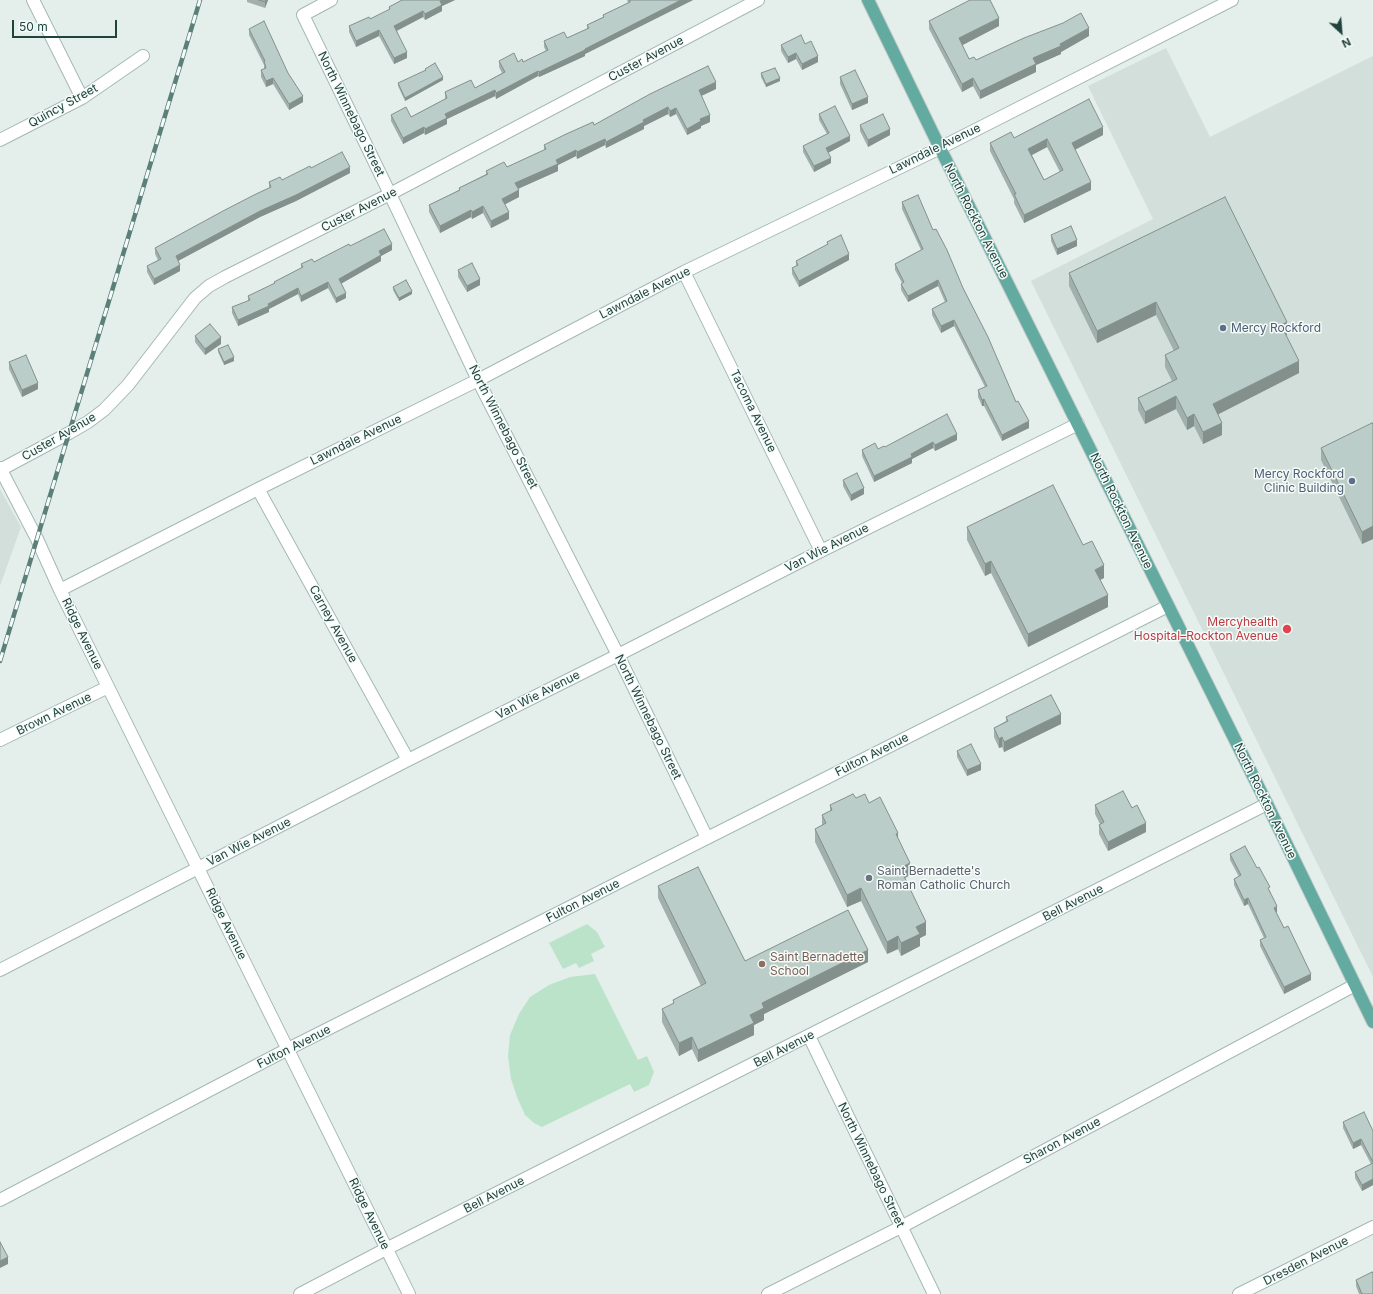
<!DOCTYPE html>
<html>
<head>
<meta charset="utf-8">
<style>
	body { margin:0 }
	#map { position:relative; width:1373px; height:1294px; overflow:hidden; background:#e4efeb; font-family:Inter,sans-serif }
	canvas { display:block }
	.north { position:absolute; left:1321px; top:12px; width:40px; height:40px; -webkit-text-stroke:3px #f5fbf8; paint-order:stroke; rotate:154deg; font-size:11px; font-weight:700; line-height:16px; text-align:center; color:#20433e }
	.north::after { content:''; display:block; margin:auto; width:14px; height:18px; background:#20433e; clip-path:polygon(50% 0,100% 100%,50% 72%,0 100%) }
	.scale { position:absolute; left:12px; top:20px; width:105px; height:18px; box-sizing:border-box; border:2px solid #20433e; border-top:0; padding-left:5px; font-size:12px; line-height:14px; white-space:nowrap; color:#20433e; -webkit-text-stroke:3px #f5fbf8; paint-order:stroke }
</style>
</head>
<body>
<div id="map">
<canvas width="1373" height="1294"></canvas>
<div class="north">N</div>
<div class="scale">50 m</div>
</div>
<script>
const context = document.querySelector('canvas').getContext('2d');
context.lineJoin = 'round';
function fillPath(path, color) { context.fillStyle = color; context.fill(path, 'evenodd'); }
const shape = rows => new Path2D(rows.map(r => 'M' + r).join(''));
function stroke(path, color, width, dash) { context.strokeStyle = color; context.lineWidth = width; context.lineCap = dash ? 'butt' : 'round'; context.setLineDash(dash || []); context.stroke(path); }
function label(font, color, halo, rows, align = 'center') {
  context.font = font + ' Inter,sans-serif'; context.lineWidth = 3; context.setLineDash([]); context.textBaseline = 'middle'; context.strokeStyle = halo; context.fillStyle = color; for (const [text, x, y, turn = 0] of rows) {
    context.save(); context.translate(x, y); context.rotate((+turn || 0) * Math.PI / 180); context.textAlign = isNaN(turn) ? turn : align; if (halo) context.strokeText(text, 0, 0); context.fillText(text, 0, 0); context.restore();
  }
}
fillPath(shape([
	[1166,48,1210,137,1373,56,1373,977,1031,281,1153,219,1088,86],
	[0,489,21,527,0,586]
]), '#d2dfdb');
fillPath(shape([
	[587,924,597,932,605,947,591,954,594,961,579,968,576,963,563,969,549,943],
	[595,974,638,1060,647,1056,654,1072,649,1085,634,1092,630,1084,542,1127,534,1123,525,1115,517,1097,511,1079,508,1056,510,1035,519,1014,530,997,549,985,570,977]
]), '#bae3ca');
const minor = shape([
	[33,0,82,98],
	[331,0,303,15,390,194,478,380,618,655,707,838],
	[0,140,82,98,143,56],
	[684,272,821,551],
	[0,468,37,539,60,590,409,1294],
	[0,470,69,433,88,422,104,410,128,385,195,298,209,286,225,277,390,194,758,0],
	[258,489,408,760],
	[60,590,258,489,478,380,684,272,940,148,1232,0],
	[0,740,108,687],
	[0,970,408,760,618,655,821,551,1078,424],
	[809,1036,934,1294],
	[0,1200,288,1049,1168,606],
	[300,1294,386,1249,1267,804],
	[768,1294,901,1227,1355,985],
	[1239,1294,1373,1227]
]);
const major = shape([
	[868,0,940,148,1267,804,1373,1022]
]);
stroke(minor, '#a5b8b4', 14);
stroke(major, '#c1cac9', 14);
stroke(minor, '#fff', 12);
stroke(major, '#63aaa0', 12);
const rail = shape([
	[0,661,200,0]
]);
stroke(rail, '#5b7f79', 4.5);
stroke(rail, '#f5fbf8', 3, [9]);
fillPath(shape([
	[247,0,268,0,265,8,247,2],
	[402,0,455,0,442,6,442,11,425,20,423,17,397,31,407,58,394,64,379,36,356,47,349,32,349,26,370,19,389,10,389,7],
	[627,0,693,0,585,54,585,56,539,77,538,76,496,99,495,96,447,119,447,124,425,135,424,133,403,144,391,121,391,115,411,117,445,99,445,92,475,88,502,73,499,67,499,61,523,62,546,51,544,47,544,41,567,38,587,29,587,25,603,17,603,15,628,3],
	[929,21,999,26,962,45,969,59,976,60,1089,36,1061,52,1061,54,1036,65,1036,72,980,99,973,86,962,92,929,29],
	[249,29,288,73,303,102,289,110,273,84,266,87,261,77,261,70,264,69,264,65,249,35],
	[805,44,818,62,802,70,796,59,788,63,781,51,781,45],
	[425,69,443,80,405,101,398,86,398,83,425,71],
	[761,73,780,81,766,87,761,77],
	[840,77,868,103,852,110,840,84],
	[716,89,701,96,710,122,701,126,701,128,687,135,676,114,670,117,668,114,644,126,644,129,606,148,605,145,577,159,576,156,558,165,558,171,518,189,519,197,505,204,509,219,491,228,483,213,472,219,471,217,440,233,429,212,429,205,459,190,459,188,486,174,486,171,507,167,544,150,544,145,594,125],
	[819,114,850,141,828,153,831,163,814,172,803,152,803,146,827,134,819,120],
	[860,125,890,135,868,147,860,131],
	[1103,135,1075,150,1091,190,1024,223,1014,203,1014,199,990,151,990,143,1014,138],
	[1047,147,1060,172,1044,180,1032,155],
	[311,168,350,173,296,201,260,217,178,261,180,271,154,285,147,272,147,266,158,260,155,254,155,248,269,188,269,182,282,180],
	[902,202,933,230,963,288,1016,402,1029,428,1002,441,984,406,982,406,978,397,978,390,985,387,954,326,941,333,932,315,932,309,945,302,938,286,908,302,901,290,901,284,902,283,895,270,895,264,921,250,902,209],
	[1051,235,1077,246,1057,255,1051,241],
	[827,242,849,260,799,287,792,274,792,268,796,266,796,261,827,245],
	[350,246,392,250,381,256,381,261,341,283,346,298,336,303,328,288,301,302,298,294,269,309,269,312,238,326,232,313,232,307,248,301,248,296,274,284,274,282,301,268,301,264,314,262],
	[458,270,480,285,467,292,458,277],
	[1069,273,1287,335,1286,335,1299,373,1218,414,1222,435,1203,444,1194,426,1187,430,1176,409,1145,424,1138,410,1138,398,1172,381,1165,367,1165,355,1174,351,1156,315,1097,343,1069,286],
	[393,287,412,294,399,301,393,290],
	[195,336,221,344,205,355,195,342],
	[218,349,234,361,224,365,218,352],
	[9,362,38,389,22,397,9,369],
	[1373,424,1373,539,1362,544,1321,460,1321,448],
	[957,440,935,451,933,448,912,459,912,463,874,482,862,456,862,450,878,449,885,447],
	[843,480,864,494,851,501,843,486],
	[967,527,1083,545,1104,578,1100,580,1108,607,1028,647,991,573,985,576,967,540],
	[1006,717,1061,724,1004,752,1002,747,999,748,994,737,994,728,1006,721],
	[957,751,981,770,967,776,957,757],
	[856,798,869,803,898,839,910,875,905,878,926,935,920,938,920,946,901,956,898,949,887,954,861,901,847,907,815,842,815,829,822,825,822,815,830,811,830,805],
	[1095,805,1132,808,1146,832,1108,851,1099,834,1099,825,1100,824,1095,814],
	[1230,854,1270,891,1276,913,1311,980,1284,994,1260,946,1260,940,1264,938,1248,904,1244,906,1234,885,1234,879,1239,877,1230,860],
	[658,886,745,961,868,962,764,1014,764,1020,754,1025,754,1035,698,1062,692,1049,679,1056,662,1022,662,1009,673,1004,673,1000,701,986,658,898],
	[1343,1122,1373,1131,1373,1185,1362,1191,1355,1178,1355,1172,1371,1164,1361,1145,1353,1149,1343,1128],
	[1356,1280,1373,1294,1359,1294,1356,1286]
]), '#a1b0ac');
fillPath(shape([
	[266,0,268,0,265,8,265,2],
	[442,0,455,0,442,6,442,11,425,20,425,14,440,1],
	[681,0,693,0,585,54,585,56,539,77,539,72],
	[423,11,423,17,394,32,394,26],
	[999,18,999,26,959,47,959,38],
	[1089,28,1089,36,1061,52,1061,54,1036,65,1036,72,980,99,980,91,1033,58],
	[379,30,379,36,356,47,356,41],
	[407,52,407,58,394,64,394,58],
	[796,53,796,59,788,63,788,57],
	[818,56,818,62,802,70,802,64],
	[538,71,538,76,496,99,496,93],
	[443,77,443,80,405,101,405,98],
	[273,78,273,84,266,87,266,81],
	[780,78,780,81,766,87,766,84],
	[973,78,973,86,962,92,962,84],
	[716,82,716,89,699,97,699,90],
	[495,90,495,96,447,119,447,124,425,135,425,129,445,114],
	[303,96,303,102,289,110,289,104],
	[868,97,868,103,852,110,852,104],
	[668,107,668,114,644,126,644,129,606,148,606,142,643,120],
	[676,108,676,114,670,117,670,111],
	[710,115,710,122,701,126,701,128,687,135,687,129,700,119],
	[424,127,424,133,403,144,403,138],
	[1103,127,1103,135,1072,151,1072,143],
	[890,129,890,135,868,147,868,140],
	[850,136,850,141,826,154,826,148],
	[605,139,605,145,577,159,577,152],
	[1047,139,1047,147,1028,157,1028,149],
	[576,150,576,156,558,165,558,171,515,190,515,183,556,160],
	[831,158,831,163,814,172,814,166],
	[350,167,350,173,296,201,260,217,176,262,176,256,260,211],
	[1091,182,1091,190,1024,223,1024,215],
	[519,190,519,197,502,206,502,199],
	[483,206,483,213,472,219,472,212],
	[471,210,471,217,440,233,440,226],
	[509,212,509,219,491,228,491,221],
	[1077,240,1077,246,1057,255,1057,249],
	[392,244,392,250,381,256,381,261,339,285,339,279,379,251],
	[849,254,849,260,799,287,799,281],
	[180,265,180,271,154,285,154,279],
	[480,279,480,285,467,292,467,286],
	[938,280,938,286,908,302,908,296],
	[328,282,328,288,301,302,301,296],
	[298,288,298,294,269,309,269,312,238,326,238,320],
	[412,291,412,294,399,301,399,298],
	[346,293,346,298,336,303,336,298],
	[1156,302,1156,315,1097,343,1097,331],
	[954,320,954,326,941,333,941,326],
	[1287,322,1287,335,1281,338,1281,325],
	[221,337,221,344,205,355,205,349],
	[234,357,234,361,224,365,224,362],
	[1299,361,1299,373,1213,417,1213,404],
	[38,383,38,389,22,397,22,390],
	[1176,396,1176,409,1145,424,1145,412],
	[984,399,984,406,982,406,982,400],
	[1194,414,1194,426,1187,430,1187,418],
	[1029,421,1029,428,1002,441,1002,435],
	[1222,423,1222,435,1203,444,1203,432],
	[957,434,957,440,935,451,935,445],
	[933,442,933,448,912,459,912,463,874,482,874,476,911,454],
	[864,488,864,494,851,501,851,495],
	[1373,526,1373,539,1362,544,1362,532],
	[991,561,991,573,985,576,985,564],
	[1104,565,1104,578,1095,582,1095,570],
	[1108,595,1108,607,1028,647,1028,634],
	[1061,714,1061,724,1004,752,1004,742],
	[1002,737,1002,747,999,748,999,739],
	[981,764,981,770,967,776,967,770],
	[1146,823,1146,832,1108,851,1108,842],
	[898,833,898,845,896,834],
	[910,863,910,875,900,881,900,868],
	[861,888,861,901,847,907,847,895],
	[1248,898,1248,904,1244,906,1244,900],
	[1277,906,1277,912,1274,914,1274,908],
	[926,922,926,935,920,938,920,946,901,956,901,943,916,927],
	[898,936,898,949,887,954,887,942],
	[868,950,868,962,764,1014,764,1020,754,1025,754,1035,698,1062,698,1050,750,1015,762,1003],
	[1311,974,1311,980,1284,994,1284,987],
	[692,1037,692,1049,679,1056,679,1043],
	[1361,1139,1361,1145,1353,1149,1353,1143],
	[1373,1179,1373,1185,1362,1191,1362,1185],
	[8,1257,8,1264,0,1268,0,1261]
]), '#83908c');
const building = shape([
	[259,0,266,0,265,2,259,0],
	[402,0,442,0,440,1,442,5,425,14,423,11,394,26,407,52,394,58,379,30,356,41,349,26,369,17,370,19,390,9,389,7,402,0],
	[630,0,681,0,585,49,585,50,539,72,538,71,496,93,495,90,445,114,447,118,425,129,424,127,403,138,391,115,406,107,411,117,447,98,445,92,471,80,475,88,505,72,499,61,514,53,518,62,522,59,523,62,548,50,544,41,564,32,567,38,589,28,587,25,604,17,603,15,630,2,630,0],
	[970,0,990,0,999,18,959,38,969,59,974,57,976,60,1024,38,1063,23,1081,13,1089,28,1060,44,1061,46,1033,58,1036,64,980,91,973,78,962,84,929,21,970,0],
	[264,21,288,73,303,96,289,104,273,78,266,81,261,70,266,68,264,61,265,61,249,29,264,21],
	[801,35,805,44,811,41,818,56,802,64,796,53,788,57,781,45,801,35],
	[435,63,443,77,405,98,398,83,426,70,425,69,435,63],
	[708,66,716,82,699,90,710,115,700,119,701,121,687,129,676,108,670,111,668,107,643,120,644,122,606,142,605,139,577,152,576,150,556,160,558,164,515,183,519,190,502,199,509,212,491,221,483,206,472,212,471,210,440,226,429,205,460,190,459,188,488,174,486,171,504,162,507,167,546,149,544,145,564,135,593,122,594,125,650,94,708,66],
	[775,68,780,78,766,84,761,73,775,68],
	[855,70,868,97,852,104,840,77,855,70],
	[1089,99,1103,127,1072,143,1091,182,1024,215,1014,194,1016,194,990,143,1011,132,1014,138,1089,99],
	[1047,139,1063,170,1044,180,1028,149,1047,139],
	[835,106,850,136,826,148,831,158,814,166,803,146,829,133,819,114,835,106],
	[883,114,890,129,868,140,860,125,883,114],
	[342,152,350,167,296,195,260,211,176,256,180,265,154,279,147,266,161,259,155,248,223,211,254,195,271,187,269,182,280,177,282,180,310,166,311,168,342,152],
	[918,195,933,230,936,229,947,250,963,288,988,337,1016,402,1018,401,1029,421,1002,435,984,399,982,400,978,390,987,386,954,320,941,326,932,309,947,301,938,280,908,296,901,284,904,282,895,264,923,249,902,202,918,195],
	[1225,197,1287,322,1281,325,1299,361,1213,404,1222,423,1203,432,1194,414,1187,418,1176,396,1145,412,1138,398,1177,379,1165,355,1179,348,1156,302,1097,331,1069,273,1225,197],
	[1071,226,1077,240,1057,249,1051,235,1071,226],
	[384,229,392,244,379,251,381,255,339,279,346,293,336,298,328,282,301,296,298,288,268,304,269,306,238,320,232,307,250,300,248,296,275,283,274,282,303,267,301,264,312,259,314,262,349,244,350,246,384,229],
	[841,235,849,254,799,281,792,268,798,265,796,261,828,244,827,242,841,235],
	[472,263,480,279,467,286,458,270,472,263],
	[406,280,412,291,399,298,393,287,406,280],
	[210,324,221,337,205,349,195,336,210,324],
	[228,345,234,357,224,362,218,349,228,345],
	[26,355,38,383,22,390,9,362,26,355],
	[947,414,957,434,935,445,933,442,911,454,912,457,874,476,862,450,875,443,878,449,884,446,885,447,947,414],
	[1372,423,1373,424,1373,526,1362,532,1321,448,1372,423],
	[857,473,864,488,851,495,843,480,857,473],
	[1053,485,1083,545,1092,541,1104,565,1095,570,1108,595,1028,634,991,561,985,564,967,527,1053,485],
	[1051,695,1061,714,1004,742,1002,737,999,739,994,728,1008,721,1006,717,1051,695],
	[971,744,981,764,967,770,957,751,971,744],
	[1123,791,1132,808,1137,805,1146,823,1108,842,1099,825,1104,822,1095,805,1123,791],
	[853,794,856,798,865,794,869,803,880,797,898,833,896,834,910,863,900,868,926,922,916,927,920,934,901,943,898,936,887,942,861,888,847,895,815,829,826,823,822,815,832,810,830,805,853,794],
	[1245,846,1257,868,1259,867,1270,887,1268,888,1277,906,1274,908,1284,928,1288,926,1311,974,1284,987,1260,940,1266,937,1248,898,1244,900,1234,879,1241,875,1230,854,1245,846],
	[698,867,745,961,848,910,868,950,762,1003,764,1008,750,1015,754,1023,698,1050,692,1037,679,1043,662,1009,674,1003,673,1000,706,983,658,886,698,867],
	[1364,1112,1373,1131,1373,1162,1361,1139,1353,1143,1343,1122,1364,1112],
	[1373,1163,1373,1179,1362,1185,1355,1172,1373,1163],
	[0,1242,8,1257,0,1261,0,1242],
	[1372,1272,1373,1273,1373,1294,1362,1294,1356,1280,1372,1272]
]);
fillPath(building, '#bbcdc8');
stroke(building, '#83908c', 1);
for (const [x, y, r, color] of [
	[1223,328,4,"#5c6f8a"],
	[1352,481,4,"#5c6f8a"],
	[1287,629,5,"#e0444e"],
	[869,878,4,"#6b7280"],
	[762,964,4,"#8d6e63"]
]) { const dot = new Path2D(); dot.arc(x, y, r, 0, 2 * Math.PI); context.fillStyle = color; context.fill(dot); stroke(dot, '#f5fbf8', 1.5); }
label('12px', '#20433e', '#f5fbf8', [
	["Custer Avenue",646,59,-28],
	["Quincy Street",63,106,-29],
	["North Winnebago Street",351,114,64],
	["Lawndale Avenue",935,149,-26],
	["Custer Avenue",359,210,-27],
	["North Rockton Avenue",976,221,63],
	["Lawndale Avenue",645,293,-27],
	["Tacoma Avenue",753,411,64],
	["North Winnebago Street",503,427,63],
	["Custer Avenue",59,437,-30],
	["Lawndale Avenue",356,440,-26],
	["North Rockton Avenue",1121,511,64],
	["Van Wie Avenue",827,548,-27],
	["Carney Avenue",333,624,61],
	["Ridge Avenue",82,634,64],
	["Van Wie Avenue",538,695,-27],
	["Brown Avenue",54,714,-26],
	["North Winnebago Street",648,717,64],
	["Fulton Avenue",872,755,-27],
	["North Rockton Avenue",1265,801,64],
	["Van Wie Avenue",249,842,-27],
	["Fulton Avenue",583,901,-27],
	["Bell Avenue",1073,903,-27],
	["Ridge Avenue",226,924,64],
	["Fulton Avenue",294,1047,-27],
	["Bell Avenue",784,1049,-27],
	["Sharon Avenue",1062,1141,-28],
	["North Winnebago Street",871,1165,64],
	["Bell Avenue",494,1195,-27],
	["Ridge Avenue",369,1214,64],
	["Dresden Avenue",1306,1261,-27]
]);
label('12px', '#4e5e75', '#f5fbf8', [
	["Mercy Rockford",1231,328],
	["Mercy Rockford",1344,474,"right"],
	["Clinic Building",1344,488,"right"]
], 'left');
label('12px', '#be3a42', '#f5fbf8', [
	["Mercyhealth",1278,622],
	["Hospital–Rockton Avenue",1278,636]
], 'right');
label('12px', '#5b616d', '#f5fbf8', [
	["Saint Bernadette's",877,871],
	["Roman Catholic Church",877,885]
], 'left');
label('12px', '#785e54', '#f5fbf8', [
	["Saint Bernadette",770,957],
	["School",770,971]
], 'left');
</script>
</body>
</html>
